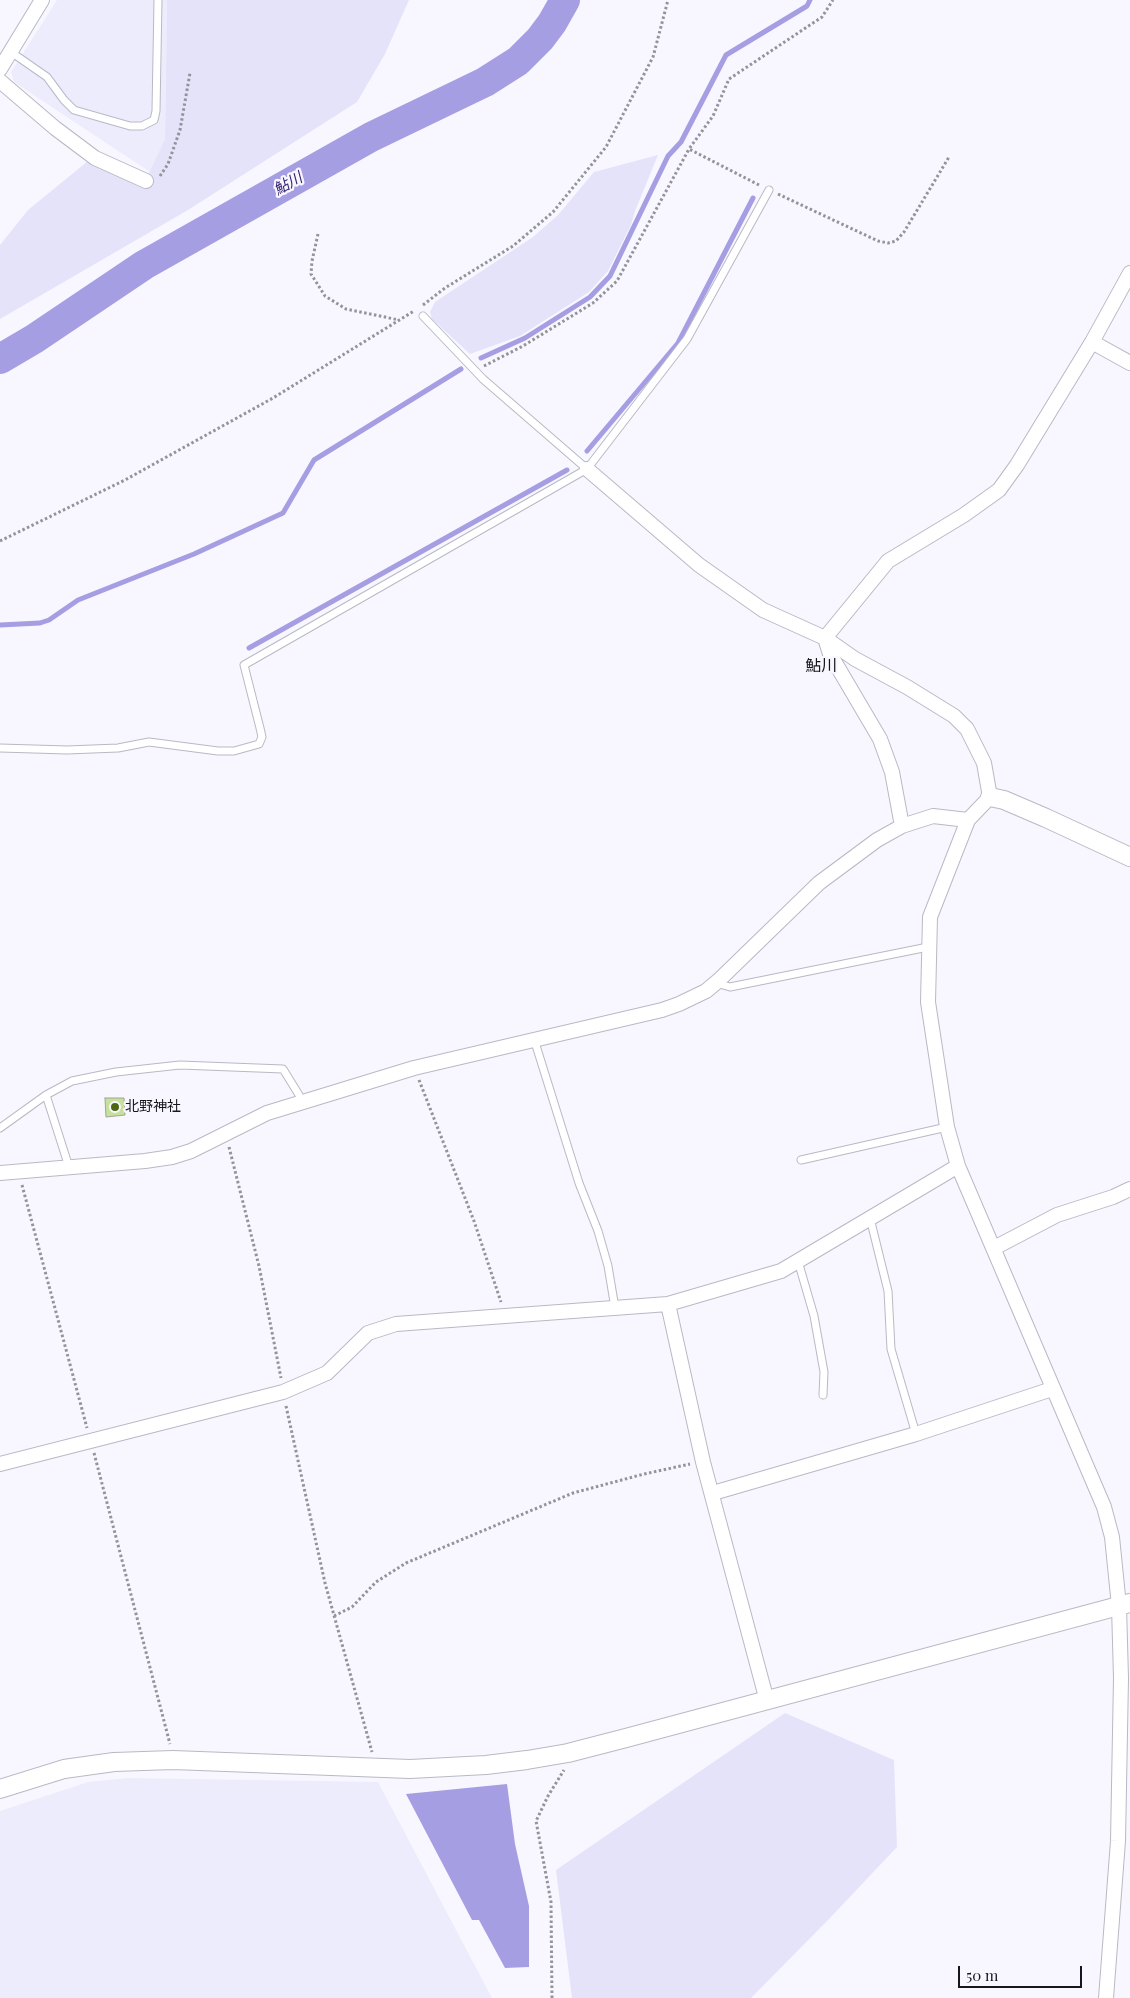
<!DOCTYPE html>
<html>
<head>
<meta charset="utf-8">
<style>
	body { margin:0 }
	#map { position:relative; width:1130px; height:1998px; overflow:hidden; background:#f8f7ff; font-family:"Playfair Display",serif }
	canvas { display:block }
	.scale { position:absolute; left:958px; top:1966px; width:124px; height:22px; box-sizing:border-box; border:2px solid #17171b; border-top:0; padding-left:6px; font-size:15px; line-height:18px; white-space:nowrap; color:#17171b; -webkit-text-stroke:4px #f8f7ff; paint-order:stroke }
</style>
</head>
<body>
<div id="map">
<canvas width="1130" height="1998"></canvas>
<div class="scale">50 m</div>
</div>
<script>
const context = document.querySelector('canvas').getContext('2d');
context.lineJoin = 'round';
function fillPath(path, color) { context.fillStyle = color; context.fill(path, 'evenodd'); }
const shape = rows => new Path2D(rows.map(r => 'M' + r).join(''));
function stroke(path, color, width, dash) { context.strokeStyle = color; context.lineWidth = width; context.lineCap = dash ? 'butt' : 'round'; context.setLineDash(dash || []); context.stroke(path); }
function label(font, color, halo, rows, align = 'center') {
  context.font = font + ' "Playfair Display","Noto Sans JP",serif'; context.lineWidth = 4.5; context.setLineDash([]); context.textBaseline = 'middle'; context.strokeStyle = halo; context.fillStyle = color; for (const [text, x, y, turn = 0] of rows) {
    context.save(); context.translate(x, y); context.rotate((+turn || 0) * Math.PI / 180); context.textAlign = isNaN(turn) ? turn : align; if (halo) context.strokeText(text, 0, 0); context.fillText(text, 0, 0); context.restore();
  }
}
fillPath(shape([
	[57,0,167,0,165,139,150,172,14,82,11,72],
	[128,1778,378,1782,492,1998,0,1998,0,1811,88,1782]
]), '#edecfc');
fillPath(shape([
	[167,0,409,0,385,54,357,102,188,210,0,319,0,245,28,210,88,161,142,188,165,139],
	[658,155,635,211,631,225,608,271,589,292,520,336,470,354,432,319,430,312,435,302,533,237,558,215,594,172],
	[785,1713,894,1760,897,1847,829,1919,751,1998,572,1998,556,1870]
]), '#e4e3fa');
fillPath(shape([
	[507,1784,515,1844,529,1906,529,1967,505,1968,479,1920,472,1920,406,1794]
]), '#a59ee2');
stroke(shape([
	[481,358,525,338,590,297,610,276,668,156,681,142,726,55,807,6,810,0],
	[587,451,678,343,753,198],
	[0,625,40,623,49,620,78,600,194,554,283,513,314,460,461,369],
	[249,648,567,470]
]), '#a59ee2', 5);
stroke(shape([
	[0,359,34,339,144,265,371,137,485,82,518,61,540,39,552,23,565,0]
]), '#a59ee2', 30);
const building = shape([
	[105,1098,124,1098,125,1115,106,1117,105,1098]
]);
fillPath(building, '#c5e19a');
stroke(building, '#9fa498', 1);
const service = shape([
	[11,52,47,77,64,100,74,110,130,126,142,126,154,120,156,111,158,0],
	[423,316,483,379,587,469],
	[0,748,67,750,118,748,149,742,218,751,234,751,259,744,262,737,260,728,244,665,587,469,687,339,769,190],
	[718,981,723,985,730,987,928,947],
	[534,1039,579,1183,598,1231,608,1266,615,1308],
	[46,1095,69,1167],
	[0,1128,46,1095,72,1081,116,1072,180,1065,283,1069,299,1095,302,1103],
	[801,1160,947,1127],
	[870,1218,888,1291,891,1349,916,1434],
	[798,1261,814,1316,824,1372,823,1395]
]);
const minor = shape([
	[0,69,42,0],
	[0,81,55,128,95,158,146,181],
	[1092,342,1130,363],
	[587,469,699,565,763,610,825,638,855,659,907,687,954,716,967,729,984,763,990,797,968,820,930,917,928,1002,947,1127,958,1166,1104,1507,1112,1537,1119,1606,1121,1678,1118,1841,1106,1998],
	[902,826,892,772,880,739,830,654,825,638,888,561,964,515,999,490,1017,465,1092,342,1130,273],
	[0,1173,145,1161,172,1157,191,1151,267,1113,414,1068,662,1010,679,1004,706,991,718,981,819,883,877,840,902,826,933,816,968,820],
	[994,1248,1057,1215,1113,1197,1130,1189],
	[668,1304,703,1462,767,1701],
	[0,1464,283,1392,327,1373,368,1333,396,1324,668,1304,781,1271,958,1166],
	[713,1493,916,1434,1052,1389]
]);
const tertiary = shape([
	[990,797,1004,800,1046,818,1130,857],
	[0,1789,64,1769,114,1762,173,1760,410,1769,486,1765,527,1760,568,1753,626,1738,1130,1603]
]);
stroke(service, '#b9b9c5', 9);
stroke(minor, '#b9b9c5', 16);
stroke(tertiary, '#b9b9c5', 20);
stroke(shape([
	[160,176,168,164,180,130,190,73],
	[759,185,689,149,713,116,729,79,822,17,833,0],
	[778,194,878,241,888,243,896,241,904,232,949,157],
	[318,234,312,261,311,274,325,296,346,309,399,320],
	[423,305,445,288,513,246,553,212,606,147,653,57,668,0],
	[484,366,523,346,593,303,617,281,689,149],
	[0,541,125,480,273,398,414,311],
	[419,1080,474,1221,501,1302],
	[229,1147,259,1266,281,1378],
	[22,1185,87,1428],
	[286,1406,325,1583,372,1752],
	[94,1453,170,1744],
	[334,1616,352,1607,376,1582,406,1563,573,1493,644,1474,690,1464],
	[552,1998,551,1902,536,1821,548,1796,564,1770]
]), '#949399', 3, [2.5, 2.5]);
stroke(service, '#fff', 7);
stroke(minor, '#fff', 14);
stroke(tertiary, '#fff', 18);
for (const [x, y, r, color] of [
	[115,1107,5,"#4d6616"]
]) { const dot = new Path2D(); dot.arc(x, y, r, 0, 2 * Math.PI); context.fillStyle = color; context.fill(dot); stroke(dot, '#f8f7ff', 2); }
label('14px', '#17171b', '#f8f7ff', [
	["北野神社",125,1107]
], 'left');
label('italic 15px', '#362371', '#f8f7ff', [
	["鮎川",288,184,-29]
]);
label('16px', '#17171b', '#f8f7ff', [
	["鮎川",821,666]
]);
</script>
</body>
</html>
